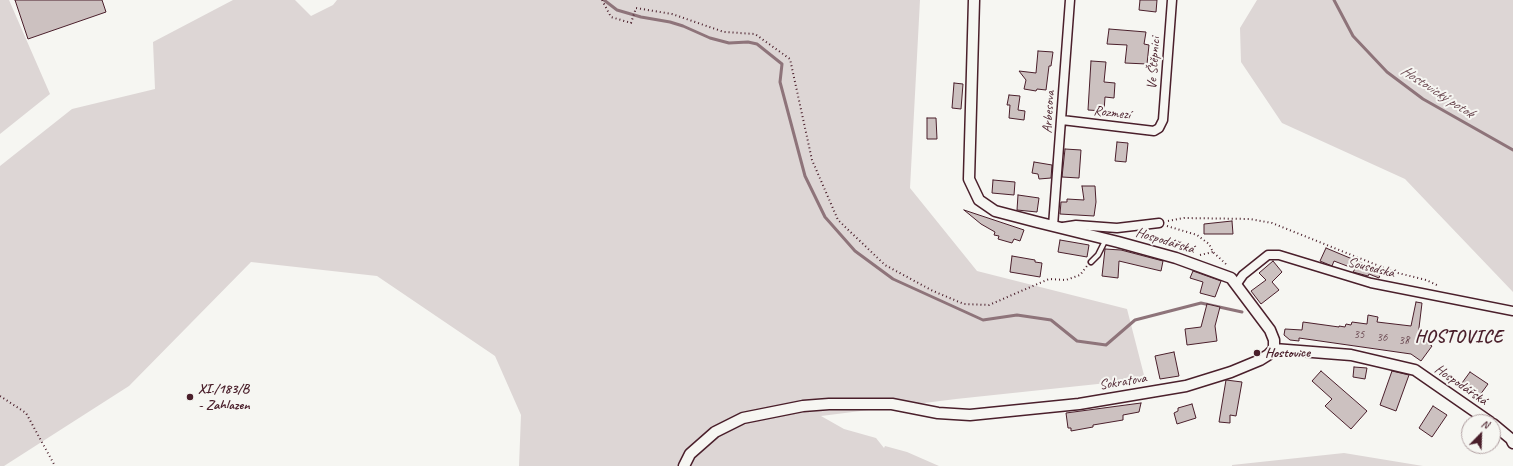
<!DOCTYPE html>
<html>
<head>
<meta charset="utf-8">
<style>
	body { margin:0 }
	#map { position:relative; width:1513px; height:466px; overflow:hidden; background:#f6f6f2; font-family:Caveat,sans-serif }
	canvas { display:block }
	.north { position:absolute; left:1461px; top:414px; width:40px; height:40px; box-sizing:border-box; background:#f6f6f2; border:1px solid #b1a0a2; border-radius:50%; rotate:23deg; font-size:11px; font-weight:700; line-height:16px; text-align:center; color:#4a1f2b }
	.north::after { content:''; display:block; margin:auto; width:14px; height:18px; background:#4a1f2b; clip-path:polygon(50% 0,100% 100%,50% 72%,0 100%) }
</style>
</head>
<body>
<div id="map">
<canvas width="1513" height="466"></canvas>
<div class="north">N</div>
</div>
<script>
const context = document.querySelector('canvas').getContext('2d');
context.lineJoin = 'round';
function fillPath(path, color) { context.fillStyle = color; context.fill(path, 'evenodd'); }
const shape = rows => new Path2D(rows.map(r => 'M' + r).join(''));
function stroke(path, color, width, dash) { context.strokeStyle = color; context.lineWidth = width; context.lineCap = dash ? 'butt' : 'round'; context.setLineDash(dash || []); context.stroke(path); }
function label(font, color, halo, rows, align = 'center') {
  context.font = font + ' Caveat,sans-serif'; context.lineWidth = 4; context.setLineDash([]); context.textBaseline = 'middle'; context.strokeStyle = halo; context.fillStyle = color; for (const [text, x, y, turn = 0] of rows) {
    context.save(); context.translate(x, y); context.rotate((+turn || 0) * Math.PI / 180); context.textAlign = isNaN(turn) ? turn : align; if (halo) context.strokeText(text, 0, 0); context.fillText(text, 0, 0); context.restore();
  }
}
fillPath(shape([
	[0,0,9,0,50,94,0,134],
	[233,0,295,0,311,16,333,5,337,0,920,0,910,188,977,271,1127,309,1145,379,956,399,821,416,844,429,876,438,884,448,885,446,907,452,939,466,519,466,521,415,495,356,377,276,251,262,129,386,4,466,0,466,0,166,72,109,155,89,153,42],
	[1257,0,1513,0,1513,292,1405,179,1282,123,1241,62,1240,28],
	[1344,453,1423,466,1232,466,1232,465]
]), '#ddd6d5');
stroke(shape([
	[604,0,617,10,641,17,670,22,683,26,710,38,729,43,748,42,757,44,782,64,780,82,805,176,825,217,855,251,893,279,983,320,1017,315,1051,320,1077,341,1106,345,1135,320,1201,303,1242,312],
	[1334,0,1353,36,1387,72,1423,99,1513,150]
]), '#8e747a', 3);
const building = shape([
	[15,0,102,0,106,12,28,39,15,0],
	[1140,0,1157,0,1156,12,1139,10,1140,0],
	[1109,29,1146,32,1144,44,1149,45,1147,64,1125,63,1127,45,1107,44,1109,29],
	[1038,51,1053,52,1051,66,1049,66,1046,90,1037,89,1036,91,1024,89,1026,80,1019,71,1036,73,1038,51],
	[1091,61,1106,62,1104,82,1115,83,1114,98,1105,97,1104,111,1088,110,1091,61],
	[954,83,963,84,961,109,952,108,954,83],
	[1009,95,1020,96,1018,110,1025,111,1024,120,1009,118,1010,105,1007,105,1009,95],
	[927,118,936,118,937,139,927,139,927,118],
	[1117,142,1128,143,1126,162,1115,161,1117,142],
	[1065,149,1081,150,1079,178,1062,177,1065,149],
	[1034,162,1052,165,1051,178,1039,179,1038,174,1032,173,1034,162],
	[993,180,1015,182,1014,195,992,193,993,180],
	[1082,186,1095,186,1096,202,1094,216,1060,214,1061,202,1067,202,1067,199,1084,200,1082,186],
	[1018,195,1039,198,1037,212,1017,210,1018,195],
	[964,210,1024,230,1020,241,1014,239,1012,243,998,239,999,236,994,235,995,232,981,224,964,210],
	[1232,221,1233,234,1204,234,1204,224,1232,221],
	[1060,240,1089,245,1087,257,1058,252,1060,240],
	[1326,248,1381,271,1379,278,1369,274,1368,276,1353,272,1355,269,1334,261,1332,266,1320,261,1326,248],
	[1105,249,1121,250,1163,261,1161,271,1119,261,1118,278,1102,276,1105,249],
	[1012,256,1035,260,1035,262,1042,263,1040,277,1010,272,1012,256],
	[1273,261,1282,272,1272,282,1279,290,1261,304,1251,291,1266,280,1259,273,1273,261],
	[1193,271,1221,281,1215,297,1200,293,1203,282,1190,278,1193,271],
	[1416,302,1422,303,1418,336,1432,346,1421,361,1411,354,1299,338,1299,341,1290,340,1284,335,1285,329,1302,330,1303,322,1339,327,1339,326,1345,327,1346,324,1351,325,1352,322,1367,324,1368,315,1378,317,1377,322,1411,326,1416,302],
	[1207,304,1220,307,1215,326,1217,341,1187,345,1185,329,1201,327,1207,304],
	[1174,352,1179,376,1160,379,1155,356,1174,352],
	[1354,367,1367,368,1365,379,1353,377,1354,367],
	[1321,371,1367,411,1351,429,1325,406,1332,399,1312,381,1321,371],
	[1392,371,1409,375,1396,411,1380,405,1392,371],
	[1470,372,1488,384,1480,395,1462,383,1470,372],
	[1226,380,1242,382,1236,416,1230,415,1230,423,1219,422,1226,380],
	[1141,403,1139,412,1123,415,1123,420,1093,425,1093,427,1071,431,1071,428,1068,428,1066,413,1141,403],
	[1192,404,1196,418,1177,424,1174,413,1178,411,1178,408,1192,404],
	[1433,406,1447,415,1432,437,1419,428,1433,406]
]);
fillPath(building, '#ccc1c0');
stroke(building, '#4a1f2b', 1);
const service = shape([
	[1091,262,1098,255,1106,239]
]);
const minor = shape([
	[1062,120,1154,131,1159,128,1163,120,1172,0],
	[1053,226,1070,0],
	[1063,227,1076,225,1117,228,1159,223],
	[1236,285,1243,275,1268,255,1279,255,1371,283,1513,311]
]);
const tertiary = shape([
	[974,0,969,179,979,200,995,211,1037,222,1118,242,1176,258,1231,278,1270,330,1274,340,1274,349],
	[1274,349,1351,355,1415,370,1490,422],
	[1493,424,1511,439,1513,443],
	[684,466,690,454,715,432,743,418,803,406,829,404,892,404,938,413,970,415,1079,404,1186,386,1231,372,1260,360,1268,355,1274,349]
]);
stroke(service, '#4a1f2b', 7);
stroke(minor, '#4a1f2b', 11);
stroke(tertiary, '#4a1f2b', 13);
stroke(shape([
	[602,0,611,17,631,23,636,8,672,14,724,32,755,34,790,59,812,160,838,220,885,265,933,291,964,304,989,305,1049,279,1066,280,1080,275,1087,266],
	[1168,221,1184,218,1250,219,1272,223,1394,272,1426,280,1439,286],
	[1167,226,1197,235,1209,244,1213,252,1227,265],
	[1200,255,1213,252],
	[0,396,26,413,55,466]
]), '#4a1f2b', 2, [1, 3]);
stroke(service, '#f6f6f2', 4);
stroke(minor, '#f6f6f2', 8);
stroke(tertiary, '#f6f6f2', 10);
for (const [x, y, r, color] of [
	[1257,353,4,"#4a1f2b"],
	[190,397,4,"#4a1f2b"]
]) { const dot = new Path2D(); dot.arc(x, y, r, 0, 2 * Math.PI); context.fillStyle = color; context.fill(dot); stroke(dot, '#f6f6f2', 1.5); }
label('12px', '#6a4850', null, [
	["35",1359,335],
	["36",1382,338],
	["38",1404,341]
]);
label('14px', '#4a1f2b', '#f6f6f2', [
	["Ve Štěpnici",1154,63,-86],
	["Arbesova",1049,112,-86],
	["Rozmezí",1112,113,7],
	["Hospodářská",1165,241,17],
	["Sousedská",1371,268,14],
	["Sokratova",1123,382,-9],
	["Hospodářská",1461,385,35]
]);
label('bold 14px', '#4a1f2b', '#f6f6f2', [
	["Hostovice",1265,353],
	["XI./183/B",198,389],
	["- Zahlazen",198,405]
], 'left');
label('italic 15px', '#6c4a52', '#f6f6f2', [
	["Hostovický potok",1437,92,33]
]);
context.letterSpacing = '1px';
label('bold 18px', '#4a1f2b', '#f6f6f2', [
	["HOSTOVICE",1459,337]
]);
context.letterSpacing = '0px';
</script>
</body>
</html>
